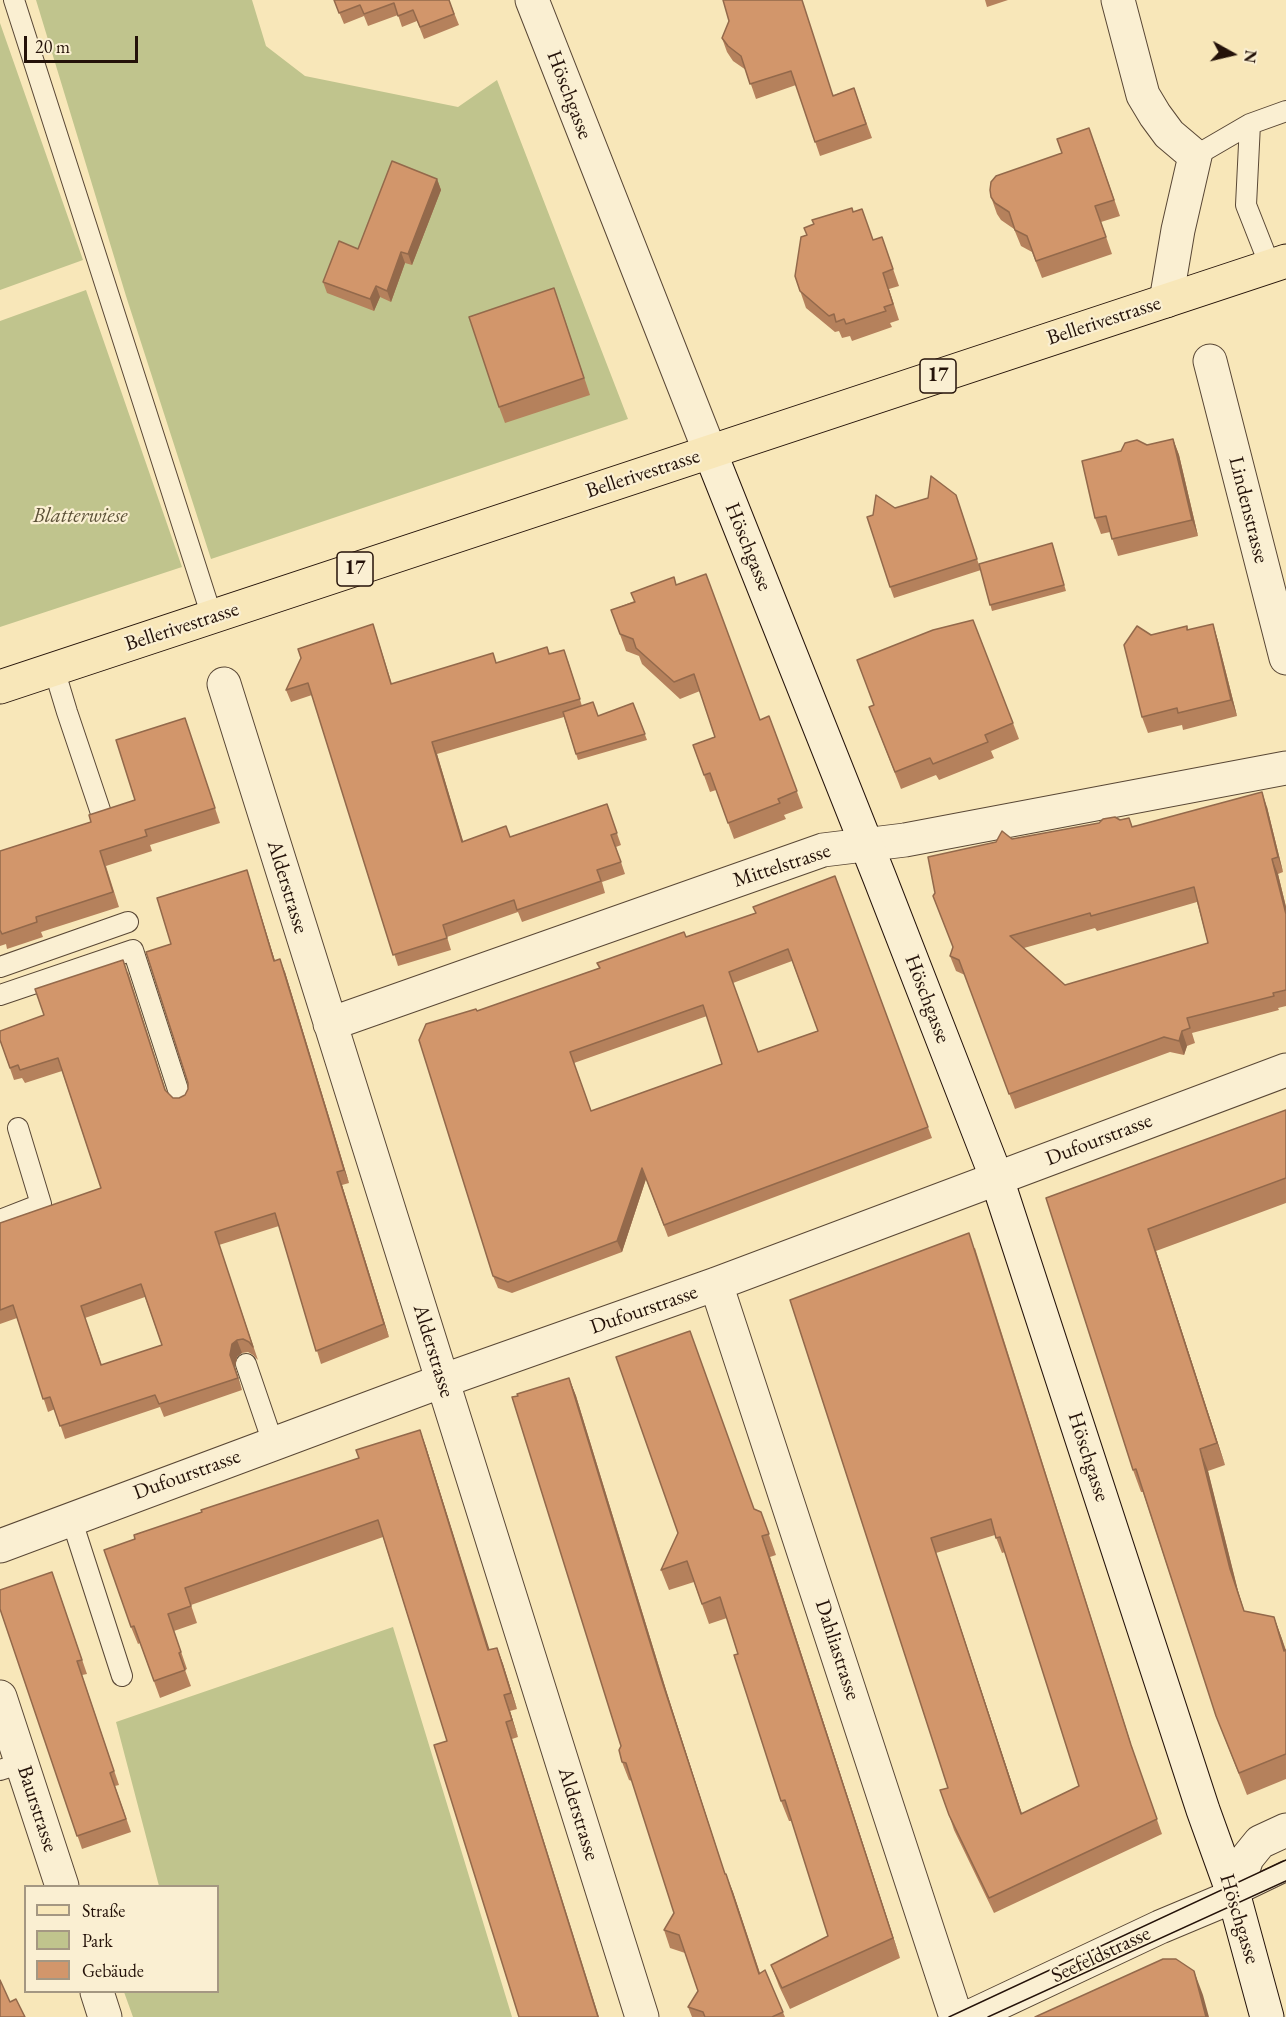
<!DOCTYPE html>
<html>
<head>
<meta charset="utf-8">
<style>
	body { margin:0 }
	#map { position:relative; width:1286px; height:2017px; overflow:hidden; background:#f8e7b9; font-family:"EB Garamond",serif }
	canvas { display:block }
	.legend { position:absolute; left:24px; top:1885px; width:195px; height:108px; box-sizing:border-box; background:#faefd2; border:2px solid #a49782; margin:0; padding:8px 10px; list-style:none; font-size:18px; color:#241209 }
	.legend li { display:flex; align-items:center; gap:12px; height:30px }
	.legend b { width:30px; border:2px solid #a49782 }
	.north { position:absolute; left:1202px; top:24px; width:60px; height:60px; -webkit-text-stroke:4px #faefd2; paint-order:stroke; rotate:98deg; font-size:16px; font-weight:700; line-height:24px; text-align:center; color:#241209 }
	.north::after { content:''; display:block; margin:auto; width:21px; height:27px; background:#241209; clip-path:polygon(50% 0,100% 100%,50% 72%,0 100%) }
	.scale { position:absolute; left:24px; top:36px; width:114px; height:27px; box-sizing:border-box; border:3px solid #241209; border-top:0; padding-left:8px; font-size:18px; line-height:21px; white-space:nowrap; color:#241209; -webkit-text-stroke:4px #faefd2; paint-order:stroke }
</style>
</head>
<body>
<div id="map">
<canvas width="1286" height="2017"></canvas>
<ul class="legend">
<li><b style="height:8px;background:#f8e7b9"></b>Straße</li>
<li><b style="height:16px;background:#c0c48d"></b>Park</li>
<li><b style="height:16px;background:#d2966b"></b>Gebäude</li>
</ul>
<div class="north">N</div>
<div class="scale">20 m</div>
</div>
<script>
const context = document.querySelector('canvas').getContext('2d');
context.lineJoin = 'round';
function fillPath(path, color) { context.fillStyle = color; context.fill(path, 'evenodd'); }
const shape = rows => new Path2D(rows.map(r => 'M' + r).join(''));
function stroke(path, color, width, dash) { context.strokeStyle = color; context.lineWidth = width; context.lineCap = dash ? 'butt' : 'round'; context.setLineDash(dash || []); context.stroke(path); }
function label(font, color, halo, rows, align = 'center') {
  context.font = font + ' "EB Garamond",serif'; context.lineWidth = 4.5; context.setLineDash([]); context.textBaseline = 'middle'; context.strokeStyle = halo; context.fillStyle = color; for (const [text, x, y, turn = 0] of rows) {
    context.save(); context.translate(x, y); context.rotate((+turn || 0) * Math.PI / 180); context.textAlign = isNaN(turn) ? turn : align; if (halo) context.strokeText(text, 0, 0); context.fillText(text, 0, 0); context.restore();
  }
}
fillPath(shape([
	[36,0,252,0,266,46,305,76,458,107,497,80,628,419,211,559,126,296],
	[0,23,83,260,0,290],
	[86,290,182,567,0,627,0,321],
	[393,1627,512,2017,133,2017,124,1992,218,1992,218,1886,159,1886,116,1722]
]), '#c0c48d');
const lane = shape([
	[14,0,212,617],
	[1250,124,1246,205,1270,266],
	[1195,156,1250,124,1286,111],
	[54,669,67,712,102,816],
	[0,967,128,922],
	[0,995,133,950,181,1099],
	[0,1220,41,1204,18,1128],
	[246,1364,273,1443],
	[71,1518,122,1676],
	[0,1770,22,1763],
	[1234,1896,1286,1871]
]);
const street = shape([
	[532,0,710,452],
	[1118,0,1143,95,1155,115,1169,134,1195,156,1178,230,1166,301],
	[1210,361,1286,658],
	[224,684,642,2017],
	[330,1024,823,850,905,840,1286,768],
	[716,1284,956,2017],
	[0,1546,442,1381,716,1284,1286,1070],
	[0,1697,62,1886],
	[97,1992,105,2017],
	[969,2017,1160,1927,1234,1896,1247,1858,1260,1842,1286,1830]
]);
const secondary = shape([
	[710,452,879,876,997,1179,1203,1810,1234,1896,1267,2017]
]);
const primary = shape([
	[0,687,1286,261]
]);
stroke(lane, '#594735', 22);
stroke(street, '#594735', 35);
stroke(secondary, '#241209', 35);
stroke(primary, '#241209', 35);
stroke(lane, '#faefd2', 20);
stroke(street, '#faefd2', 33);
stroke(secondary, '#faefd2', 33);
stroke(primary, '#f8e7b9', 33);
stroke(shape([
	[949,2017,1286,1860],
	[988,2017,1286,1881]
]), '#241209', 1.5);
fillPath(shape([
	[334,0,449,0,459,25,424,39,417,21,402,27,398,15,368,26,364,16,344,24],
	[985,0,1008,0,987,7],
	[729,21,834,95,854,88,872,138,820,156,796,85,756,99,746,70,733,61,727,52,722,38],
	[1095,144,1120,216,1101,222,1112,254,1042,278,1032,252,1021,246,1014,229,1001,220,997,214,991,197],
	[437,179,441,190,412,265,405,263,391,302,380,297,374,311,327,293,323,282],
	[807,235,873,240,882,237,899,286,889,289,899,320,890,323,892,327,852,341,850,336,842,338,839,331,835,332,806,308,795,276],
	[560,305,590,395,505,423,499,407],
	[1173,439,1179,455,1198,536,1118,556,1110,532,1101,534,1095,518,1147,445],
	[956,495,980,568,1052,543,1066,591,992,611,981,570,894,598,890,587,895,508],
	[676,585,760,720,769,716,803,808,784,815,786,819,734,839,716,790,710,792,693,745,715,737,700,691,680,699,642,664,639,656,626,651,611,610],
	[373,624,392,684,497,663,547,647,550,654,568,661,582,706,598,716,633,703,647,740,578,760,564,717,437,754,463,842,510,837,607,804,621,845,616,847,625,874,602,882,605,893,522,922,518,912,447,937,451,950,398,966,312,695,291,702,286,690],
	[1213,624,1218,641,1237,716,1183,730,1182,725,1148,733,1142,717,1151,635,1187,626,1188,630],
	[869,707,1013,723,1019,739,991,751,994,758,939,780,936,775,901,789],
	[185,718,220,823,150,845,152,851,106,866,119,907,41,932,43,937,7,949,6,944,0,946,0,851,91,822,135,800],
	[1267,807,1283,872,1278,874,1286,907,1286,1006,1278,1008,1279,1010,1192,1033,1195,1043,1187,1046,1184,1055,1170,1052,1015,1109,965,975,956,971,950,956,953,947,933,896,1012,839,1129,818,1132,826],
	[1197,902,1208,943,1065,985,1024,948,1095,928,1097,931],
	[835,876,932,1138,668,1237,646,1179,622,1252,512,1293,498,1288,493,1276,477,1011,756,913],
	[792,961,818,1031,758,1052,733,983],
	[707,1016,722,1064,591,1111,574,1063],
	[251,883,275,961,285,972,331,1123,349,1183,342,1185,389,1337,321,1364,279,1226,219,1245,258,1360,253,1355,248,1352,242,1353,237,1357,235,1367,242,1390,164,1417,160,1407,65,1439,55,1409,48,1412,17,1318,0,1324,0,1223,101,1188,62,1071,25,1083,22,1078,14,1080,0,1040,128,972,166,1091,173,1098,179,1098,185,1095,188,1089,188,1083,171,944],
	[145,1297,162,1345,102,1365,85,1318],
	[1286,1110,1286,1203,1156,1251,1225,1465,1208,1471,1238,1591,1244,1611,1274,1617,1286,1650,1286,1779,1247,1795,1216,1716,1143,1492,1141,1492,1133,1470,1046,1198],
	[975,1248,1136,1760,1162,1834,994,1913,954,1830,949,1815,948,1788,790,1300],
	[995,1535,1002,1553,1005,1552,1079,1786,1022,1814,936,1553],
	[569,1378,576,1396,667,1693,725,1874,733,1892,760,1973,765,1970,785,2017,692,2017,688,2007,698,1991,685,1953,670,1948,664,1930,674,1913,632,1781,629,1780,622,1762,621,1746],
	[420,1430,426,1447,489,1650,497,1648,503,1664,517,1709,510,1711,518,1737,512,1739,447,1741,383,1537,191,1605,197,1623,174,1631,187,1669,185,1670,191,1686,160,1698,140,1643,138,1644,131,1627,135,1539,202,1512,359,1458],
	[754,1509,761,1512,776,1555,770,1557,900,1958,790,2009,779,1986,771,1965,828,1936,792,1821,789,1821,781,1801,727,1618,709,1624,694,1582,669,1590,661,1570],
	[57,1586,87,1674,82,1675,119,1785,115,1786,131,1832,82,1849,0,1609]
]), '#b5815c');
fillPath(shape([
	[437,179,441,190,412,265,408,254],
	[401,252,405,263,391,302,387,291],
	[376,286,380,297,374,311,370,299],
	[1173,439,1179,455,1198,536,1192,520],
	[1213,624,1218,641,1237,716,1231,700],
	[432,742,437,754,467,854,462,842],
	[1262,792,1267,807,1283,872,1278,857],
	[1272,859,1278,874,1286,907,1286,914],
	[247,870,279,974,274,961],
	[280,959,285,972,349,1183,344,1170],
	[1182,1031,1187,1046,1184,1055,1179,1041],
	[642,1168,646,1179,622,1252,617,1241],
	[337,1172,342,1185,389,1337,384,1324],
	[1148,1229,1156,1251,1225,1465,1217,1443],
	[969,1233,1136,1760,1162,1834,1131,1745],
	[237,1340,242,1353,237,1357,235,1367,242,1390,230,1355,232,1344],
	[569,1378,576,1396,667,1693,731,1893,660,1675],
	[420,1430,426,1447,495,1667,488,1650],
	[1200,1449,1208,1471,1238,1591,1251,1633,1230,1569],
	[762,1536,770,1557,900,1958,893,1938],
	[931,1538,936,1553,1027,1829,1021,1814],
	[1274,1617,1282,1639,1286,1652,1286,1657],
	[497,1648,503,1664,517,1709,511,1693],
	[504,1695,510,1711,518,1737,512,1720],
	[506,1722,512,1739,599,2017,598,2017],
	[726,1874,733,1892,766,1992,759,1974],
	[1194,1971,1203,1995,1209,2017,1206,2017]
]), '#93694b');
const building = shape([
	[334,0,449,0,454,14,420,27,413,10,398,16,394,3,364,14,360,5,339,13,334,0],
	[723,0,802,0,833,96,854,88,866,124,815,142,791,71,750,84,741,56,728,46,722,38,729,21,723,0],
	[1089,128,1114,200,1095,206,1106,237,1036,261,1027,236,1015,230,1009,212,995,203,991,197,990,190,991,182,996,176,1062,153,1057,139,1089,128],
	[392,161,437,179,408,254,401,252,387,291,376,286,370,299,323,282,339,241,358,249,392,161],
	[852,208,853,212,862,209,873,240,882,237,893,269,883,273,893,304,884,307,886,311,846,324,844,319,836,322,834,314,829,316,800,291,795,276,801,237,807,235,804,228,814,224,812,220,852,208],
	[554,288,584,378,499,407,469,317,554,288],
	[1173,439,1192,520,1112,539,1106,516,1095,518,1082,461,1121,451,1125,443,1137,440,1147,445,1173,439],
	[931,476,956,495,977,559,890,587,867,517,873,515,876,495,895,508,928,498,931,476],
	[1052,543,1064,585,990,605,979,564,1052,543],
	[706,574,760,720,769,716,797,791,778,799,780,803,728,823,710,773,704,775,693,745,715,737,694,674,674,682,636,648,633,639,620,634,611,610,635,602,631,593,674,577,676,585,706,574],
	[973,620,1013,723,985,735,988,742,933,764,930,758,895,772,869,707,874,705,857,660,933,630,973,620],
	[373,624,391,684,493,653,496,663,547,647,549,654,564,650,580,699,432,742,462,842,506,826,510,837,607,804,617,833,611,835,621,862,597,870,601,881,517,910,514,900,443,925,447,938,393,955,308,683,286,690,301,658,298,649,373,624],
	[1213,624,1231,700,1178,713,1177,708,1142,717,1124,645,1137,626,1151,635,1187,626,1187,630,1213,624],
	[593,702,598,716,633,703,645,734,576,754,563,712,593,702],
	[185,718,215,808,145,830,147,836,100,851,113,892,36,917,37,922,2,934,0,930,0,851,91,822,89,815,135,800,116,740,185,718],
	[1262,792,1278,857,1272,859,1286,914,1286,990,1273,993,1274,996,1187,1018,1190,1028,1182,1031,1179,1041,1164,1037,1009,1094,959,960,950,956,953,947,933,896,935,893,928,857,996,842,1002,831,1012,839,1099,823,1103,819,1115,817,1120,820,1129,818,1132,827,1262,792],
	[1194,887,1208,943,1065,985,1010,936,1090,913,1091,916,1194,887],
	[247,870,274,961,280,959,326,1110,344,1170,337,1172,384,1324,316,1351,275,1213,215,1232,253,1347,249,1342,243,1339,237,1340,232,1344,230,1355,238,1378,159,1404,155,1395,60,1426,50,1397,43,1399,13,1305,0,1310,0,1223,101,1188,58,1058,20,1070,18,1065,10,1068,0,1040,0,1031,44,1015,35,989,123,960,165,1090,173,1098,179,1098,185,1095,188,1089,188,1083,146,952,171,944,157,898,247,870],
	[141,1284,162,1345,101,1365,81,1306,141,1284],
	[835,876,928,1127,664,1225,642,1168,617,1241,508,1282,493,1276,419,1040,426,1024,476,1009,477,1011,600,968,597,963,684,932,686,937,756,913,753,907,835,876],
	[788,949,818,1031,758,1052,729,972,788,949],
	[703,1005,722,1064,591,1111,570,1052,703,1005],
	[1286,1110,1286,1178,1148,1229,1217,1443,1200,1449,1230,1569,1244,1611,1274,1617,1284,1651,1286,1650,1286,1754,1239,1773,1216,1716,1136,1469,1133,1470,1046,1198,1286,1110],
	[969,1233,1131,1745,1157,1819,989,1898,949,1815,940,1790,948,1788,790,1300,969,1233],
	[991,1519,996,1538,1000,1537,1079,1786,1021,1814,931,1538,991,1519],
	[690,1331,754,1509,761,1512,769,1534,762,1536,893,1938,782,1988,771,1965,828,1936,785,1800,781,1801,734,1655,738,1654,720,1597,702,1604,687,1561,661,1570,678,1533,616,1357,690,1331],
	[569,1378,660,1675,725,1874,726,1874,759,1974,765,1970,783,2012,772,2017,705,2017,703,2012,688,2007,698,1991,679,1935,664,1930,674,1913,626,1763,622,1762,619,1750,621,1746,512,1397,518,1396,517,1394,569,1378],
	[420,1430,488,1650,497,1648,511,1693,504,1695,512,1720,506,1722,598,2017,519,2017,434,1745,447,1741,378,1520,185,1588,191,1606,168,1614,181,1652,179,1653,185,1670,154,1681,134,1626,131,1627,104,1550,135,1539,134,1535,202,1512,201,1510,359,1458,356,1450,420,1430],
	[52,1572,82,1660,77,1661,114,1771,110,1773,126,1819,77,1836,0,1609,0,1590,52,1572],
	[1163,1959,1176,1959,1194,1971,1206,2017,1035,2017,1163,1959],
	[0,1980,10,2002,16,1999,25,2017,0,2017,0,1980]
]);
fillPath(building, '#d2966b');
stroke(building, '#93694b', 1.5);
for (const [x, y, w] of [
	[938,376,36],
	[355,569,36]
]) { const box = new Path2D(); box.roundRect(x - w / 2, y - 17, w, 34, 4.5); context.fillStyle = '#faefd2'; context.fill(box); stroke(box, '#241209', 1.5); }
label('bold 20px', '#241209', null, [
	["17",938,376],
	["17",355,569]
]);
label('21px', '#241209', '#faefd2', [
	["Höschgasse",569,95,69],
	["Bellerivestrasse",1104,321,-18],
	["Bellerivestrasse",643,474,-18],
	["Lindenstrasse",1248,510,76],
	["Höschgasse",748,547,68],
	["Bellerivestrasse",182,627,-18],
	["Mittelstrasse",782,866,-18],
	["Alderstrasse",287,887,73],
	["Höschgasse",927,999,69],
	["Dufourstrasse",1099,1140,-21],
	["Dufourstrasse",644,1310,-19],
	["Alderstrasse",433,1351,73],
	["Höschgasse",1088,1457,72],
	["Dufourstrasse",187,1475,-20],
	["Dahliastrasse",837,1650,72],
	["Baurstrasse",37,1809,72],
	["Alderstrasse",578,1814,73],
	["Höschgasse",1239,1919,73],
	["Seefeldstrasse",1101,1955,-25]
]);
label('italic 21px', '#5b5037', '#faefd2', [
	["Blatterwiese",80,516]
]);
</script>
</body>
</html>
